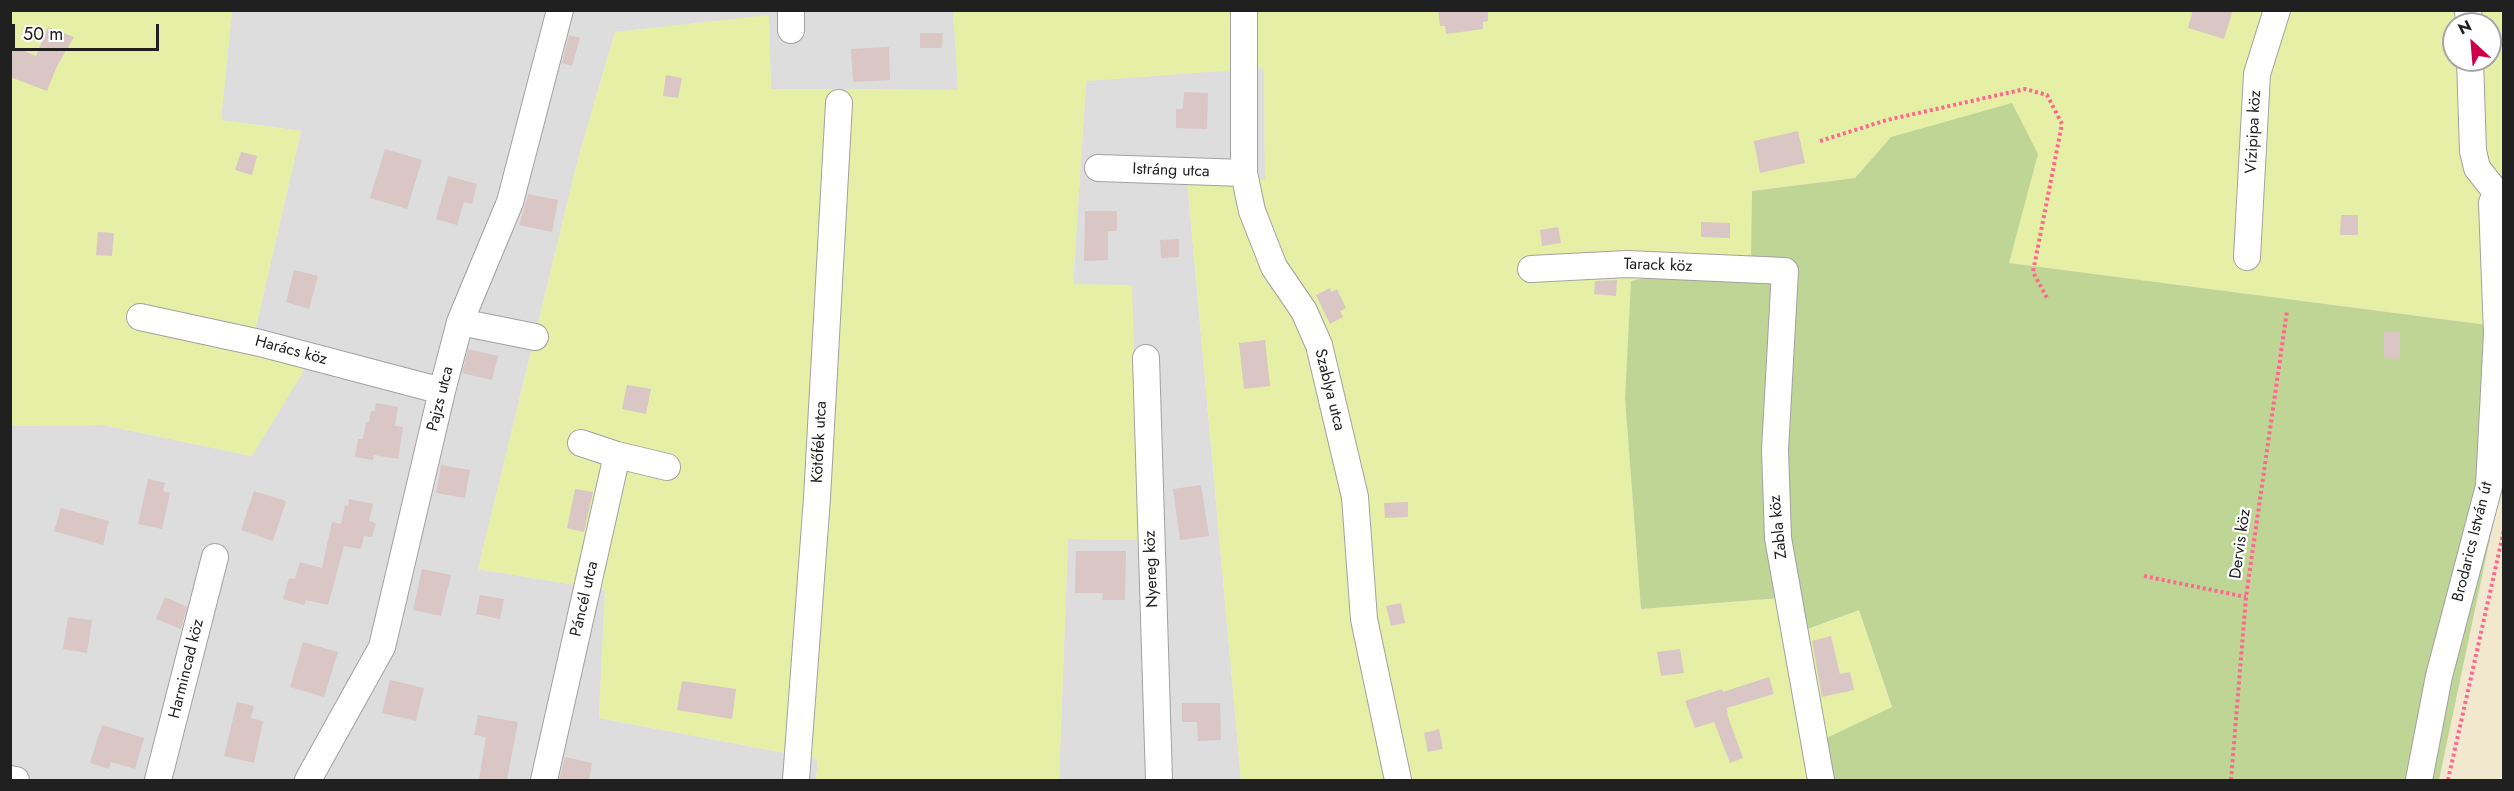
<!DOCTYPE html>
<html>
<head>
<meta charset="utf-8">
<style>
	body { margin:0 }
	#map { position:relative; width:2514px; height:791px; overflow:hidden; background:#f1e9e5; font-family:Jost,sans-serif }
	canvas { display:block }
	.frame { position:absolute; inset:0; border:12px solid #202020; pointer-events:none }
	.north { position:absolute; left:2442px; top:12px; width:60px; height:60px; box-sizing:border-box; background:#fff; border:2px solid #a6a6a6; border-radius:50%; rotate:334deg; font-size:16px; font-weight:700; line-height:24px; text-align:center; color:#202020 }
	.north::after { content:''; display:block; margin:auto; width:21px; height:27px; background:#cf0049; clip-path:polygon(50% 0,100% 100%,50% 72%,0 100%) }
	.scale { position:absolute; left:12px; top:24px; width:147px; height:27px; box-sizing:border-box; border:3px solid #202020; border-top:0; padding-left:8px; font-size:18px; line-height:21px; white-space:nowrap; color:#202020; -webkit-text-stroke:4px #fff; paint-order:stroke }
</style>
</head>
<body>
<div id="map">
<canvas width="2514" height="791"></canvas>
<div class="frame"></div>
<div class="north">N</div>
<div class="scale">50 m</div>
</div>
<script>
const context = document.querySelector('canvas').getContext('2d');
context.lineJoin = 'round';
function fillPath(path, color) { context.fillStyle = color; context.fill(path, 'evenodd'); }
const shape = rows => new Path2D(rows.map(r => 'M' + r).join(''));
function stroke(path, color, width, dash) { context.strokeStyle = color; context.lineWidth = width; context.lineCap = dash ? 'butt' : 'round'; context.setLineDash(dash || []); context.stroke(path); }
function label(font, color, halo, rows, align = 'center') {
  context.font = font + ' Jost,sans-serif'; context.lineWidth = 4.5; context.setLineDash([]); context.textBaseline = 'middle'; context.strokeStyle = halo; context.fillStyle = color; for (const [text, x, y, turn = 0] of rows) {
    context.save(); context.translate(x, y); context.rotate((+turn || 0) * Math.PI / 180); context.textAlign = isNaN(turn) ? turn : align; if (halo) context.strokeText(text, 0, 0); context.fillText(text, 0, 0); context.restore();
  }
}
fillPath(shape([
	[232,11,953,11,959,90,771,89,768,16,615,32,578,159,478,569,605,590,599,718,818,759,816,780,11,780,10,426,103,425,252,456,250,352,301,131,221,120],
	[1264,67,1265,180,1187,180,1241,780,1059,780,1068,539,1139,540,1131,285,1073,285,1086,81]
]), '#dedddd');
fillPath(shape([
	[2503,476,2503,780,2439,780]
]), '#f2e8cf');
fillPath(shape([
	[10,11,232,11,221,120,301,131,250,352,311,359,252,456,103,425,11,426],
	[953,11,2503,11,2503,327,2008,263,2038,154,1891,137,1855,178,1752,191,1751,255,1631,282,1625,398,1641,609,1793,597,1798,633,1859,610,1892,708,1820,741,1827,780,1241,780,1187,179,1265,180,1264,68,1086,81,1073,284,1132,285,1140,540,1068,539,1059,780,816,780,818,759,599,718,605,590,478,569,578,159,615,32,769,15,771,89,958,90],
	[2454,24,2490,24,2490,60,2454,60]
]), '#e5f0a6');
fillPath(shape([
	[2012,103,2038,154,2009,263,2503,327,2503,477,2439,780,1827,780,1820,741,1892,707,1859,610,1797,633,1793,597,1641,609,1625,398,1631,281,1751,255,1752,191,1855,178,1891,137]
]), '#bfd596');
fillPath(shape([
	[1438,10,1488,10,1488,21,1483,22,1483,29,1446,34,1445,26,1440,26],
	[2193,10,2233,10,2224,39,2188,28],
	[48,27,74,37,57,66,47,91,10,77,10,58,14,47,36,56],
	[920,33,943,33,942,48,920,48],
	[569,35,580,38,572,66,562,63],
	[889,47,890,80,853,82,851,49],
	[666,75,682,78,678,98,663,96],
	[1184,92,1208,93,1207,129,1176,128,1176,109,1183,109],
	[1798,131,1805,163,1760,173,1754,141],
	[385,149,422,160,407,209,370,198],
	[241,152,257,156,252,175,235,170],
	[448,176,477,184,472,204,464,202,457,225,436,219],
	[528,194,558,200,552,232,519,225],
	[1085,211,1117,211,1117,231,1108,231,1108,260,1084,261],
	[2341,215,2358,215,2358,235,2340,235],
	[1701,222,1730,223,1730,238,1701,237],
	[1558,227,1561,243,1542,246,1540,230],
	[98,232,114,233,112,256,96,255],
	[1179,239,1179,257,1161,258,1160,240],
	[294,270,318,276,309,309,286,302],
	[1617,280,1616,296,1594,294,1595,281],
	[1330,288,1331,292,1337,289,1346,308,1340,311,1343,317,1330,324,1316,295],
	[2384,332,2400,332,2400,359,2384,358],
	[1265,340,1270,386,1244,389,1239,343],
	[468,349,498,356,492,380,462,373],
	[627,385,651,389,646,414,622,409],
	[376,403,398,407,395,426,403,427,398,459,374,455,373,460,355,457,358,439,363,439,366,422,369,422,371,411,375,411],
	[441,465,470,470,465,498,436,493],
	[148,479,165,483,163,491,170,493,162,529,138,524],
	[1201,485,1209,536,1180,540,1173,489],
	[575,489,593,492,584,532,567,528],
	[254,491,286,501,273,541,241,530],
	[349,499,373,504,369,521,376,523,372,537,364,536,361,549,344,546,328,605,306,600,304,605,283,599,289,578,295,579,300,562,322,568,332,522,341,524,345,505,348,506],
	[1408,502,1408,517,1385,518,1384,503],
	[61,508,109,521,103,545,54,531],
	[1076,551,1126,551,1125,600,1102,600,1103,593,1075,593],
	[422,569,451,575,441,616,413,610],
	[480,595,504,599,500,619,476,614],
	[165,597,187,607,181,629,156,619],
	[1401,603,1405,623,1391,626,1386,606],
	[68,617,92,620,87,653,63,649],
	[1831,636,1840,674,1850,672,1854,690,1822,697,1812,641],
	[303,642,338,652,324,697,290,687],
	[1680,649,1684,673,1661,676,1657,652],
	[1769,677,1774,694,1727,708,1728,717,1743,758,1730,763,1714,722,1695,728,1685,701,1722,689,1723,692],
	[390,680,424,688,416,721,382,713],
	[682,681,736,689,732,719,677,710],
	[237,702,254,706,251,718,263,721,254,763,224,756],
	[1182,703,1220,703,1221,740,1198,741,1197,722,1182,722],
	[478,715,518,722,507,780,479,779,486,737,474,735],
	[102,725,144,738,135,769,111,762,109,769,90,763],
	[1439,729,1443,749,1428,752,1424,733],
	[565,757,592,763,589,780,559,780]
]), '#d9c6c5');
const minor = shape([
	[791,10,791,30],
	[1244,10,1244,173,1252,211,1274,267,1304,311,1319,345,1355,497,1364,619,1398,780],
	[2468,10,2469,24],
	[2470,60,2473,151,2477,168,2496,192],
	[1098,168,1244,173],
	[2247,257,2257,74,2277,10],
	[1531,269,1627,264,1785,271,1775,450,1778,538,1821,780],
	[140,317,260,343,442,391],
	[460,322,535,337],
	[1146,358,1159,780],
	[617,455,667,467],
	[10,779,16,780],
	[158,780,215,557],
	[308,780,382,647,442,391,460,322,510,202,560,10],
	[544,780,617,455,581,443],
	[796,780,817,498,839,103],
	[2419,780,2439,676,2489,486,2497,334,2492,203,2496,192]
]);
stroke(minor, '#a1a1a1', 28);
stroke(shape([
	[1820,141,1887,120,2025,89,2047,95,2062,124,2033,272,2047,298],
	[2144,576,2246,597],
	[2231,780,2246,597,2287,311],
	[2448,780,2504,530]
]), '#ff688e', 4, [3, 3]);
stroke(minor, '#fff', 26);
label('16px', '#202020', '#fff', [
	["Vízipipa köz",2254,132,-87],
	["Istráng utca",1171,171,2],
	["Tarack köz",1658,266,2],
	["Harács köz",291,351,15],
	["Szablya utca",1329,390,76],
	["Pajzs utca",441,399,-76],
	["Kötőfék utca",820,442,-87],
	["Zabla köz",1779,527,-96],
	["Brodarics István út",2473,542,-76],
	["Dervis köz",2241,544,-82],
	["Nyereg köz",1152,569,-92],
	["Páncél utca",585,599,-77],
	["Harmincad köz",187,669,-76]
]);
</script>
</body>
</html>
